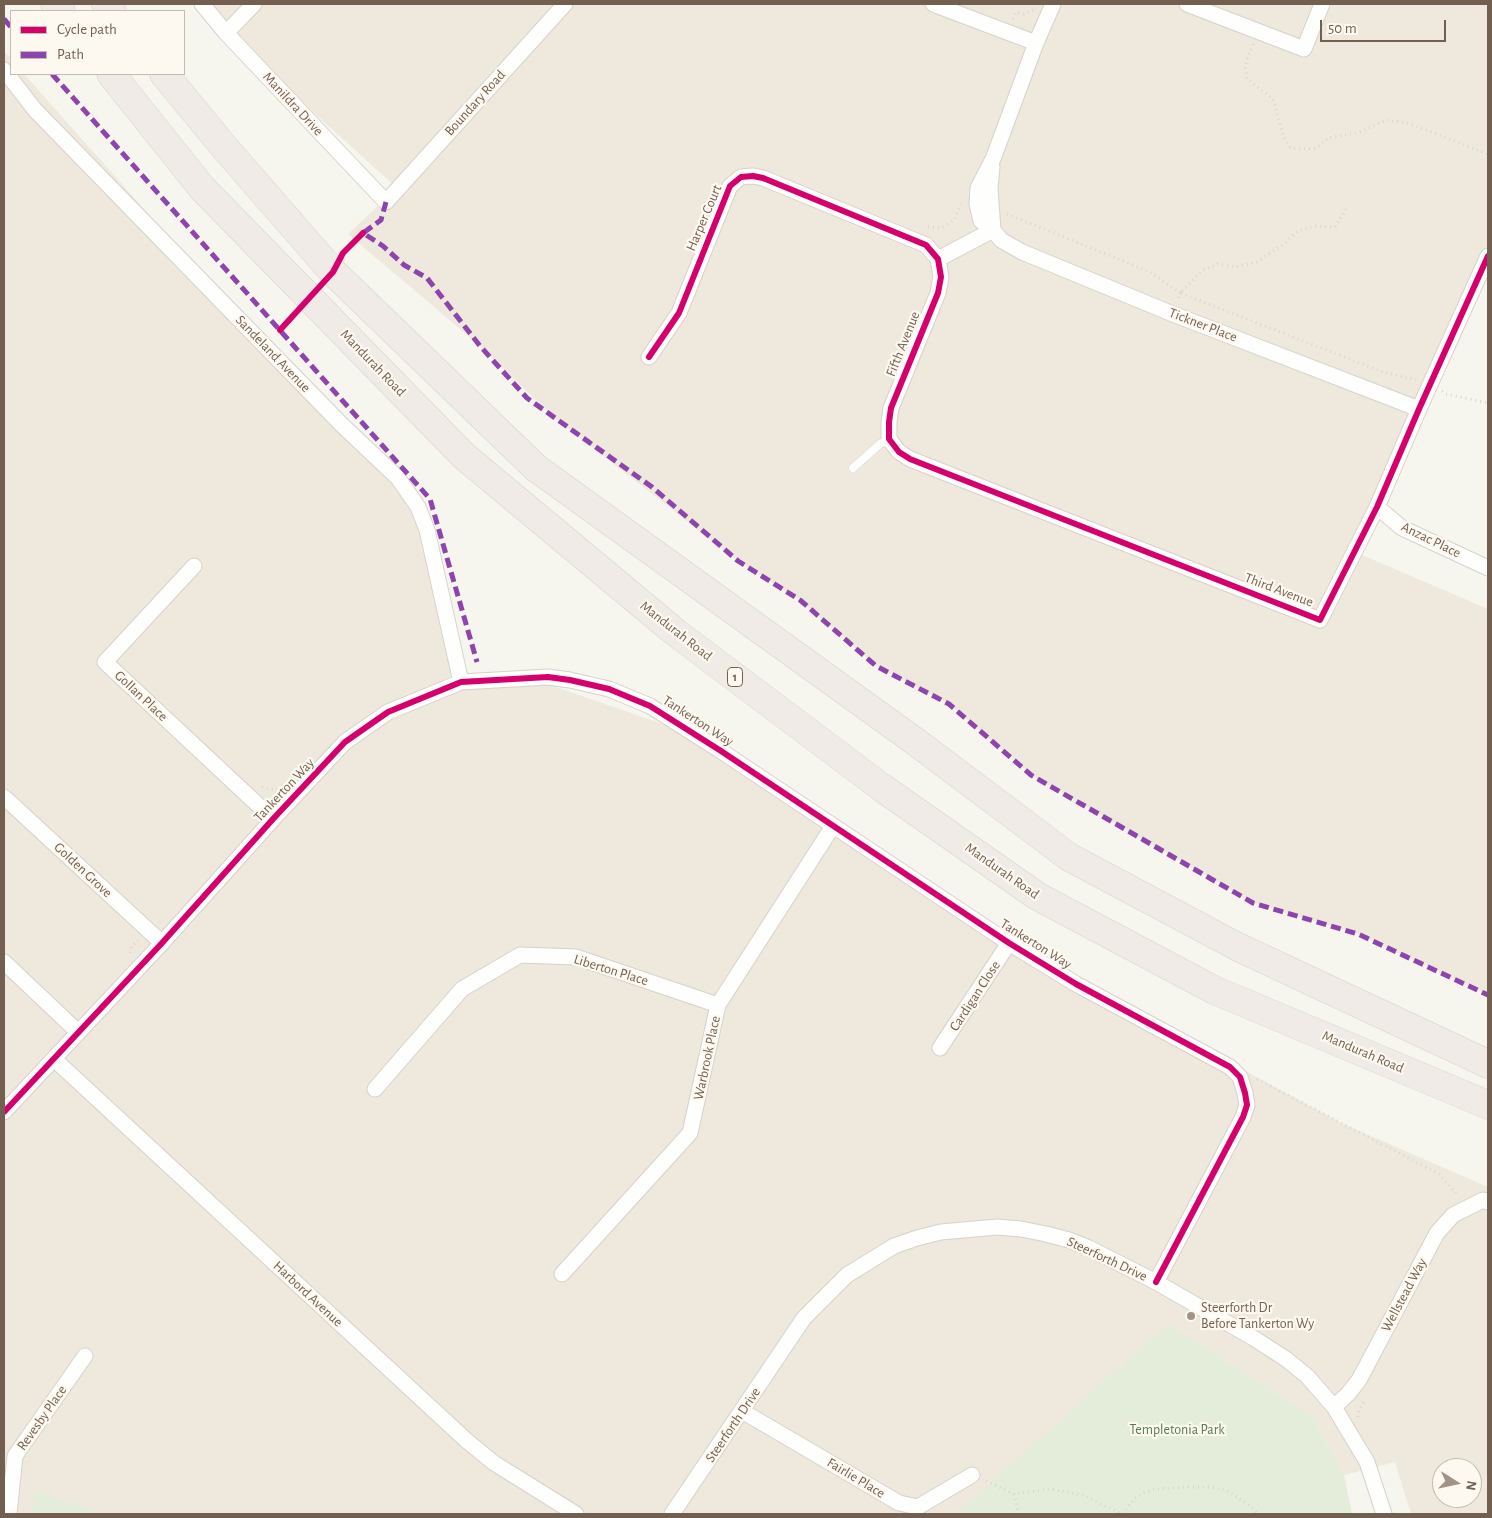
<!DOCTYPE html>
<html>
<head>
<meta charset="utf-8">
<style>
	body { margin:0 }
	#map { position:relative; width:1492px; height:1518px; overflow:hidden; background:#f6f5ee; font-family:"Alegreya Sans",sans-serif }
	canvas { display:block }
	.frame { position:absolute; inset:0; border:5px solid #735f50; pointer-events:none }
	.legend { position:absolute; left:10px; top:10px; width:175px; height:65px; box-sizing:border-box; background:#fdf9f1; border:1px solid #c6bbb1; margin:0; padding:6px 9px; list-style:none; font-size:15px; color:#735f50 }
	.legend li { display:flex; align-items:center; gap:10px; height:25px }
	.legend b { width:25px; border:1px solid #c6bbb1 }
	.north { position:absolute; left:1432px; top:1458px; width:50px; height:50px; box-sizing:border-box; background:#fdf9f1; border:1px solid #c6bbb1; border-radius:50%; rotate:100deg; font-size:14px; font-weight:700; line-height:20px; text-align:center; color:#735f50 }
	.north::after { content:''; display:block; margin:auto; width:18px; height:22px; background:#a19487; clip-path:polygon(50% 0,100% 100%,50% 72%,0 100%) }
	.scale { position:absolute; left:1320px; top:20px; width:126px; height:22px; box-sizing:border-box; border:2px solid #735f50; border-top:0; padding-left:6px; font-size:15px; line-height:18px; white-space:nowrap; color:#735f50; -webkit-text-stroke:4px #fdf9f1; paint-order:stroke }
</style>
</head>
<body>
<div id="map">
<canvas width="1492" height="1518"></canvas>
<div class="frame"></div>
<ul class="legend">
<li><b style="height:6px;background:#d6006c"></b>Cycle path</li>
<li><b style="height:6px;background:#8e44ad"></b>Path</li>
</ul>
<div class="north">N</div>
<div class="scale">50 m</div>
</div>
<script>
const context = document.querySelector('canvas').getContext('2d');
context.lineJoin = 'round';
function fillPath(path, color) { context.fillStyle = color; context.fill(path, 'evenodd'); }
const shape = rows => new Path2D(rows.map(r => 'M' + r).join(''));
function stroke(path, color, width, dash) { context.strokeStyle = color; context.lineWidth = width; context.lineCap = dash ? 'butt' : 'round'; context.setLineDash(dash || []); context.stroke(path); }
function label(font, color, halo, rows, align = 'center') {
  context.font = font + ' "Alegreya Sans",sans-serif'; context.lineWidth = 4.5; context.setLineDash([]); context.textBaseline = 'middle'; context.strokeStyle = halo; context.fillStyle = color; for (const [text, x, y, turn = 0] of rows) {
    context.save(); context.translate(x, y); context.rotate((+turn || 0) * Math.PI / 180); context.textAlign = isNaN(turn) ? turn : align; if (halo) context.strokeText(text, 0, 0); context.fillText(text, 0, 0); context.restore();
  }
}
fillPath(shape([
	[202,4,1488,4,1488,252,1355,552,1488,609,1488,995,1358,934,1253,903,1031,775,949,704,876,666,800,600,738,561,555,418,480,346,348,234,397,188,226,33],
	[4,51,11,59,11,74,24,74,278,360,418,507,461,682,527,677,697,736,1009,943,1343,1124,1488,1187,1488,1514,1411,1514,1395,1462,1344,1475,1313,1417,1168,1324,955,1514,4,1514],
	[1442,1468,1472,1468,1472,1498,1442,1498]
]), '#eee8dd');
fillPath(shape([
	[1168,1324,1313,1417,1344,1475,1352,1514,955,1514],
	[35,1491,102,1514,33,1514]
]), '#e3edda');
const lane = shape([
	[853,468,880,444,889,439]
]);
const street = shape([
	[202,4,226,33,386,202,565,4],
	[933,4,1036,43],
	[1053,4,1036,43,993,159,978,188,977,204,981,221,993,230,1001,240,1022,252,1173,314,1419,409],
	[1187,4,1304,49,1322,4],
	[226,33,254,4],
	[4,70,35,110,342,425,398,478,418,507,427,530,461,682],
	[992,167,990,188,993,230],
	[938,259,993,230],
	[649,357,679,313,730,186,741,177,753,176,763,178,926,245,938,259,941,277,938,293,891,408,889,422,889,439,899,452,910,459,1320,620,1377,507,1419,409,1488,256],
	[1377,507,1402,528,1488,568],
	[194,566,105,662,273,819],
	[4,797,162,943],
	[4,962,78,1032],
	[940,1048,1009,943],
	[54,1059,467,1441,494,1463,576,1514],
	[375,1089,462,989,520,955,576,957,718,1005],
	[4,1112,162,943,273,819,345,742,388,712,461,682,548,677,570,680,609,689,650,706,721,751,1009,943,1076,984,1230,1067,1240,1077,1245,1093,1247,1105,1243,1117,1156,1282],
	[562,1274,690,1133,718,1005,833,826],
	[1334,1407,1348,1394,1359,1380,1437,1233,1453,1215,1483,1200,1488,1202],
	[742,1411,899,1503,918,1507,972,1475],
	[9,1514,15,1456,85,1356],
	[672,1514,804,1318,847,1275,894,1246,917,1238,941,1232,997,1227,1021,1229,1046,1234,1069,1240,1089,1248,1156,1282,1255,1339,1286,1359,1307,1376,1334,1407,1367,1462,1384,1514]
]);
const highway = shape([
	[55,4,61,11],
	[106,4,112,11],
	[111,74,202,188,464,456,675,632,881,787,1037,896,1214,990,1488,1105],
	[164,74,225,148,333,272,536,468,916,742,1069,857,1238,947,1488,1064]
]);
stroke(lane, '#d6d2cc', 9);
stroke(street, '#d6d2cc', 17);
stroke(highway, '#d8d2cc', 29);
stroke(shape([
	[1013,19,1016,12,1024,14,1034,10],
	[1253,44,1245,65,1247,79,1273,99,1284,138,1290,147,1302,149,1316,148,1328,138,1357,133,1387,120,1408,123,1488,154],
	[1346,209,1335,227,1314,226,1298,231,1285,243,1257,262,1235,267,1218,264,1203,270,1180,293,1383,372,1416,380],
	[1007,214,1150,272,1180,293,1178,301],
	[928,227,941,228,954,220,961,204],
	[1442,391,1446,394,1488,403],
	[262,787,275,790,280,789],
	[130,953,132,946,138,940],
	[1257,1079,1439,1174,1458,1196],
	[1358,1417,1359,1411,1365,1400],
	[986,1481,1014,1494,1050,1489,1083,1495,1122,1514],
	[1014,1494,1019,1514],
	[1123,1514,1134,1499,1143,1493,1156,1489,1190,1487,1210,1487,1226,1490,1252,1507,1258,1514]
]), '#d9d5d0', 3, [1, 4]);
stroke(lane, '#fefefc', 8);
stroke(street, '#fefefc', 15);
stroke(highway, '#f0ebe7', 28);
stroke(shape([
	[4,19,11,27],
	[52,74,430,499,477,662],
	[386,202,381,220,363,233,383,246,404,265,427,278,480,346,527,398,652,487,738,561,800,600,876,666,949,704,1031,775,1253,903,1358,934,1488,995]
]), '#8e44ad', 5, [10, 5]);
stroke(shape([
	[280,330,333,272,343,253,363,233],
	[649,357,679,313,730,186,741,177,753,176,763,178,926,245,938,259,941,277,938,293,891,408,889,422,889,439,899,452,910,459,1320,620,1377,507,1419,409,1488,256],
	[4,1112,162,943,273,819,345,742,388,712,461,682,548,677,570,680,609,689,650,706,721,751,1009,943,1076,984,1230,1067,1240,1077,1245,1093,1247,1105,1243,1117,1156,1282]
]), '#d6006c', 6);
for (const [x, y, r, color] of [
	[1191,1316,5,"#a19487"]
]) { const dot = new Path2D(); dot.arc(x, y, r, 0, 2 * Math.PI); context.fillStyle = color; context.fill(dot); stroke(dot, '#fdf9f1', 2); }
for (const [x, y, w] of [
	[735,677,15]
]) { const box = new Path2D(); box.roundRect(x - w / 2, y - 9.5, w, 19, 4); context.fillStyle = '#fdf9f1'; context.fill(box); stroke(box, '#735f50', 1); }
label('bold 12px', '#735f50', null, [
	["1",735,677]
]);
label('14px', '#735f50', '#fdf9f1', [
	["Boundary Road",475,103,-48],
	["Manildra Drive",293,104,47],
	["Harper Court",704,218,-67],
	["Tickner Place",1203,325,21],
	["Fifth Avenue",903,344,-68],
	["Sandeland Avenue",273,354,46],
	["Mandurah Road",373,363,46],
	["Anzac Place",1431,540,26],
	["Third Avenue",1279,590,21],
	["Mandurah Road",676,631,38],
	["Gollan Place",141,696,43],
	["Tankerton Way",698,721,33],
	["Tankerton Way",284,790,-47],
	["Golden Grove",83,870,43],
	["Mandurah Road",1002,871,35],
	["Tankerton Way",1036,944,32],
	["Liberton Place",611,970,17],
	["Cardigan Close",975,996,-57],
	["Mandurah Road",1363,1052,23],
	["Warbrook Place",707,1058,-78],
	["Steerforth Drive",1107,1259,25],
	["Harbord Avenue",308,1294,43],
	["Wellstead Way",1404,1295,-62],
	["Revesby Place",42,1418,-55],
	["Steerforth Drive",733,1425,-56],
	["Fairlie Place",856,1478,31]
]);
label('14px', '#735f50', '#fdf9f1', [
	["Steerforth Dr",1201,1308],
	["Before Tankerton Wy",1201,1324]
], 'left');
label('14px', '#577c4d', '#fdf9f1', [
	["Templetonia Park",1177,1430]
]);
</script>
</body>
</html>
